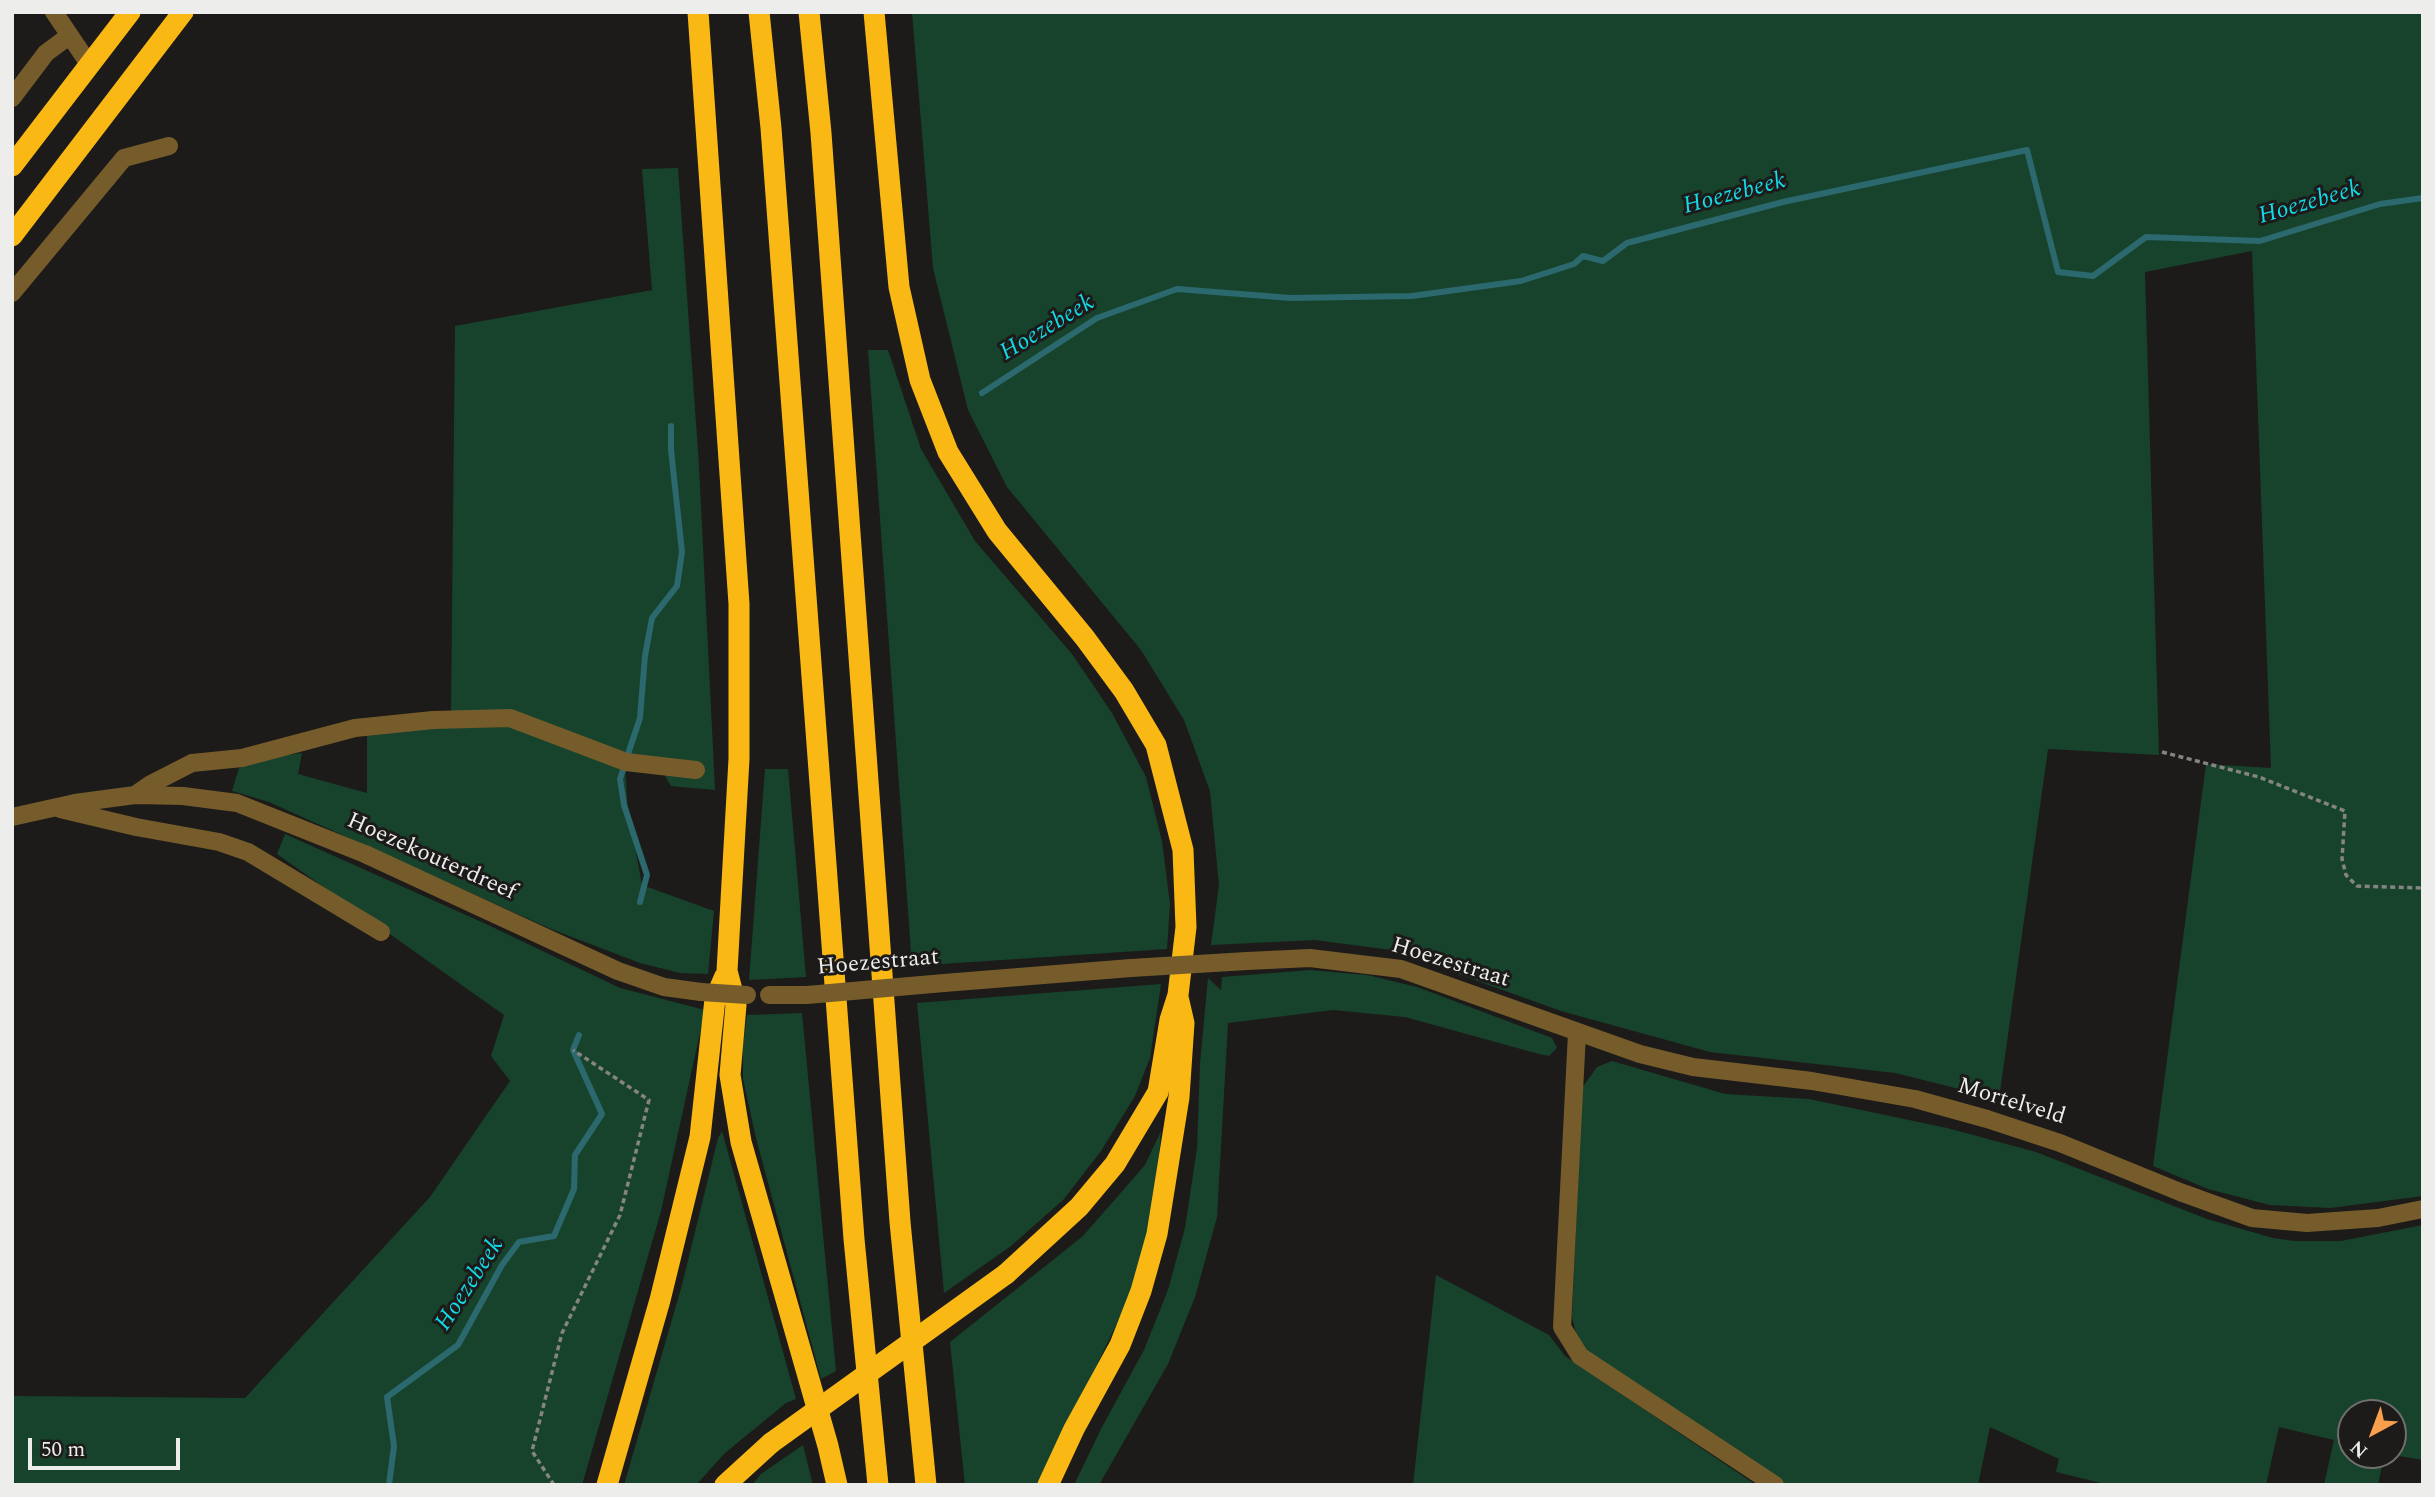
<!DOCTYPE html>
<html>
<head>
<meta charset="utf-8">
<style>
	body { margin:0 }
	#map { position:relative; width:2435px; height:1497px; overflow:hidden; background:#1c1b19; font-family:Spectral,serif }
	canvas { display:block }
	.frame { position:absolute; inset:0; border:14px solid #ededeb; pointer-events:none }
	.north { position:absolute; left:2337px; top:1399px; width:70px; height:70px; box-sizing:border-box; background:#1c1b19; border:2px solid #706f6d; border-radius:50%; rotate:221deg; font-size:19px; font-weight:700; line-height:28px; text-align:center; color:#ededeb }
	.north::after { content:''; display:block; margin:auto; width:24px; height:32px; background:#f99f4d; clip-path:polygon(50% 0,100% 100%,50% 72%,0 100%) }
	.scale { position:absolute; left:28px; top:1438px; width:152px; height:32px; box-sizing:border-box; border:4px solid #ededeb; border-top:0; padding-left:9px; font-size:21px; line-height:24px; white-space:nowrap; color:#ededeb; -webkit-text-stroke:5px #1c1b19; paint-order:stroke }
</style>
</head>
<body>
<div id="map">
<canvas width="2435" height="1497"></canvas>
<div class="frame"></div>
<div class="north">N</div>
<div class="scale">50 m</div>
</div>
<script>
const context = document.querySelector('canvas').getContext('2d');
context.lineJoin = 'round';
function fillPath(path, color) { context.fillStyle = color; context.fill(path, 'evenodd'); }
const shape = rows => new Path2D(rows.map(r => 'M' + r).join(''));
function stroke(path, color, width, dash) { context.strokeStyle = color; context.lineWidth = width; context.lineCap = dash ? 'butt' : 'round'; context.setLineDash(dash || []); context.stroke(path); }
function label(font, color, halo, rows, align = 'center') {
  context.font = font + ' Spectral,serif'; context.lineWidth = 6; context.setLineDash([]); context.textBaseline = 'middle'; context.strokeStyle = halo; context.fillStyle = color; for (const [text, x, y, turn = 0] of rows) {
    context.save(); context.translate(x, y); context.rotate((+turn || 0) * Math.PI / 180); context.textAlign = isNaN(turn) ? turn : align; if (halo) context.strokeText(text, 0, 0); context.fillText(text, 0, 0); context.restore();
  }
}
fillPath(shape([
	[912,12,2423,12,2423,1196,2330,1208,2270,1205,2208,1189,2153,1166,2206,764,2271,768,2252,251,2145,272,2159,755,2048,749,1999,1099,1895,1073,1710,1052,1561,1011,1391,950,1315,940,1211,945,1219,885,1210,791,1184,720,1141,650,1007,487,968,410,933,268],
	[678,168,699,466,715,790,671,786,657,762,640,758,508,711,451,711,455,326,652,290,642,169],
	[868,350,888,350,921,449,975,541,1072,654,1112,713,1146,777,1162,841,1170,904,1167,949,912,966],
	[507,725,625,767,628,810,642,885,714,911,708,974,680,973,640,963,551,929,269,802,232,791,239,768,254,760,302,753,298,774,367,793,367,733,413,727],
	[765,769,788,769,806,977,749,980],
	[285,834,486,924,620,988,705,1010,661,1211,582,1485,12,1485,12,1396,245,1398,430,1197,510,1081,491,1056,504,1015,277,854],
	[1310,970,1367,975,1417,987,1552,1038,1557,1048,1549,1056,1539,1054,1405,1017,1333,1010,1228,1023,1217,1217,1195,1297,1168,1364,1099,1485,1074,1485,1102,1427,1144,1350,1168,1290,1185,1228,1197,1148,1200,1064,1208,978,1221,990,1222,977],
	[1161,984,1150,1058,1135,1096,1101,1151,1064,1199,1011,1246,944,1293,917,1003],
	[802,1013,836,1371,821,1379,756,1138,743,1079,743,1045,747,1015],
	[1612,1061,1725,1094,1809,1099,1947,1128,2036,1152,2207,1219,2273,1238,2294,1241,2341,1241,2423,1225,2423,1460,2393,1455,2393,1413,2351,1413,2351,1455,2384,1455,2378,1485,2324,1485,2334,1440,2279,1427,2266,1485,2109,1485,2056,1472,2059,1459,1990,1427,1978,1485,1785,1485,1588,1353,1578,1342,1572,1317,1582,1088,1597,1067],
	[722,1131,796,1399,786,1403,725,1453,696,1485,624,1485,682,1285,718,1138],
	[1161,1131,1158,1173,1146,1243,1128,1301,1038,1485,965,1485,950,1342,1083,1236,1145,1165],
	[1436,1275,1549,1335,1565,1356,1756,1485,1413,1485],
	[803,1445,813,1485,752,1485,761,1474]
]), '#17432c');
stroke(shape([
	[982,393,1097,318,1177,289,1291,298,1412,296,1521,281,1574,264,1583,256,1603,261,1627,243,1783,202,2027,150,2058,272,2093,276,2146,237,2260,241,2380,204,2423,198],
	[628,754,640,718,645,656,652,618,677,586,682,552,671,450,671,426],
	[623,770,620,779,624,805,647,875,640,902],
	[389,1485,394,1446,387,1397,458,1345,502,1265,519,1242,554,1236,574,1189,575,1155,602,1114,573,1050,579,1035]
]), '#2b696e', 6);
stroke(shape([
	[2162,752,2259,777,2345,811,2342,859,2346,875,2357,886,2423,888],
	[554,1485,532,1451,562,1333,620,1215,649,1100,573,1050]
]), '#858482', 3.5, [5, 3.5]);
stroke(shape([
	[54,12,89,64],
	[12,98,46,53,69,36],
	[12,293,124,158,169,146],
	[135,795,151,784,192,763,242,758,355,728,433,720,510,718,626,762,696,770],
	[60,809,136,827,219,842,248,852,381,932],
	[12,817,75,803,135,795,183,796,237,803,365,854,618,971,664,987,701,992],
	[1247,961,1310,958,1401,969,1640,1054,1693,1067,1812,1081,1915,1099,1987,1119,2060,1143,2180,1192,2252,1218,2307,1223,2378,1218,2423,1209],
	[944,983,1131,968],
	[1577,1033,1562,1327,1580,1356,1775,1485]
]), '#765c2b', 18);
stroke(shape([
	[698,12,739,604,739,759,727,971,736,1005,730,1075,741,1142,828,1446,837,1485],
	[759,12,771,128,854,1239,878,1485],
	[809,12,821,133,900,1222,926,1485],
	[874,12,899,287,920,380,948,452,997,531,1085,638,1124,691,1156,745,1183,850,1186,927,1178,995,1170,1020,1158,1092,1115,1164,1079,1207,1006,1274],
	[12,166,130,12],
	[12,236,183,12],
	[607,1485,660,1300,700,1137,715,999,725,976],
	[725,1485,771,1443],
	[1048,1485,1074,1429,1120,1345,1141,1291,1157,1234,1179,1097,1184,1023,1178,997]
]), '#f9b814', 21);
stroke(shape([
	[1131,968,1247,961],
	[701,992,747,995],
	[769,995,807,995,944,983]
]), '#765c2b', 18);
stroke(shape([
	[771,1443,1006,1274]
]), '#f9b814', 21);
label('23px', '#ededeb', '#1c1b19', [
	["Hoezekouterdreef",431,858,24],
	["Hoezestraat",878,964,-5],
	["Hoezestraat",1450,964,17],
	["Mortelveld",2011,1103,17]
]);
label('italic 24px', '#12dae7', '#1c1b19', [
	["Hoezebeek",1735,195,-15],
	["Hoezebeek",2310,204,-16],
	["Hoezebeek",1048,329,-31],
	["Hoezebeek",471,1285,-57]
]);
</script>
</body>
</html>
